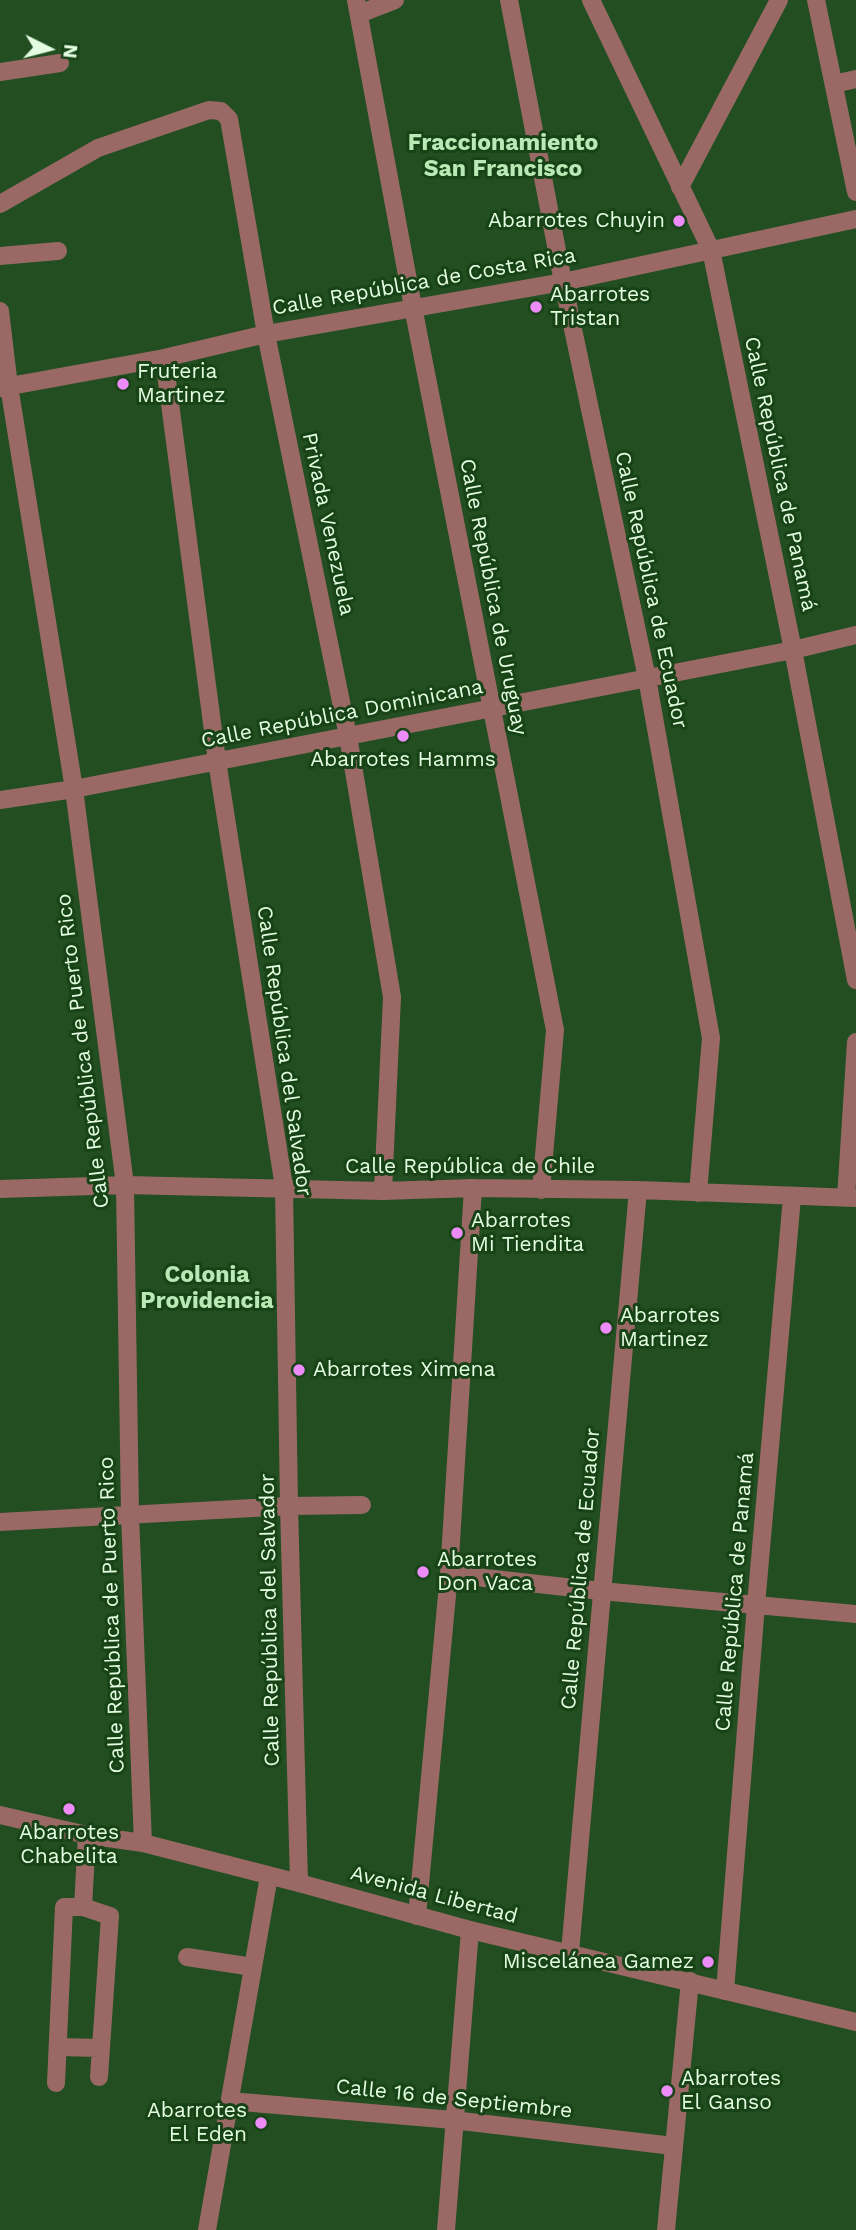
<!DOCTYPE html>
<html>
<head>
<meta charset="utf-8">
<style>
	body { margin:0 }
	#map { position:relative; width:856px; height:2230px; overflow:hidden; background:#224e21; font-family:"Work Sans",sans-serif }
	canvas { display:block }
	.north { position:absolute; left:14px; top:14px; width:70px; height:70px; -webkit-text-stroke:5px #174316; paint-order:stroke; rotate:96deg; font-size:19px; font-weight:700; line-height:28px; text-align:center; color:#e4fde2 }
	.north::after { content:''; display:block; margin:auto; width:24px; height:32px; background:#e4fde2; clip-path:polygon(50% 0,100% 100%,50% 72%,0 100%) }
</style>
</head>
<body>
<div id="map">
<canvas width="856" height="2230"></canvas>
<div class="north">N</div>
</div>
<script>
const context = document.querySelector('canvas').getContext('2d');
context.lineJoin = 'round';
const shape = rows => new Path2D(rows.map(r => 'M' + r).join(''));
function stroke(path, color, width, dash) { context.strokeStyle = color; context.lineWidth = width; context.lineCap = dash ? 'butt' : 'round'; context.setLineDash(dash || []); context.stroke(path); }
function label(font, color, halo, rows, align = 'center') {
  context.font = font + ' "Work Sans",sans-serif'; context.lineWidth = 6; context.setLineDash([]); context.textBaseline = 'middle'; context.strokeStyle = halo; context.fillStyle = color; for (const [text, x, y, turn = 0] of rows) {
    context.save(); context.translate(x, y); context.rotate((+turn || 0) * Math.PI / 180); context.textAlign = isNaN(turn) ? turn : align; if (halo) context.strokeText(text, 0, 0); context.fillText(text, 0, 0); context.restore();
  }
}
stroke(shape([
	[356,0,413,307,555,1030,541,1190],
	[509,0,563,282,647,678,711,1038,698,1193],
	[591,0,711,250,793,650,856,980],
	[816,0,856,192],
	[359,14,395,0],
	[0,72,60,63],
	[834,84,856,79],
	[680,187,779,0],
	[0,204,98,148,209,110,221,111,229,119,266,334,348,736,392,997,383,1191],
	[0,256,58,251],
	[0,311,9,386,74,789,125,1185,130,1514,143,1843],
	[164,358,217,761,284,1187,289,1506,299,1883],
	[0,388,164,358,266,334,563,282,856,219],
	[0,800,74,789,348,736,793,650,856,635],
	[0,1189,125,1185,383,1191,473,1188,638,1190,856,1198],
	[846,1198,856,1042],
	[0,1522,289,1506,362,1505],
	[449,1574,601,1591,856,1614],
	[83,1907,87,1835],
	[417,1916,449,1574,473,1188],
	[570,1952,638,1190],
	[187,1957,253,1967],
	[725,1991,756,1605,792,1197],
	[58,2047,101,2048],
	[56,2083,64,1907,83,1907,110,1916,99,2077],
	[230,2101,453,2120,673,2146],
	[207,2230,269,1876],
	[446,2230,470,1930],
	[666,2230,690,1981]
]), '#9a6966', 18);
stroke(shape([
	[0,1815,87,1835,143,1843,299,1883,470,1930,856,2022]
]), '#9a6966', 18);
for (const [x, y, r, color] of [
	[679,221,7,"#ed8cf9"],
	[536,307,7,"#ed8cf9"],
	[123,384,7,"#ed8cf9"],
	[403,736,7,"#ed8cf9"],
	[457,1233,7,"#ed8cf9"],
	[606,1328,7,"#ed8cf9"],
	[299,1370,7,"#ed8cf9"],
	[423,1572,7,"#ed8cf9"],
	[69,1809,7,"#ed8cf9"],
	[708,1962,7,"#ed8cf9"],
	[667,2091,7,"#ed8cf9"],
	[261,2123,7,"#ed8cf9"]
]) { const dot = new Path2D(); dot.arc(x, y, r, 0, 2 * Math.PI); context.fillStyle = color; context.fill(dot); stroke(dot, '#174316', 2.5); }
label('21px', '#e4fde2', '#174316', [
	["Abarrotes Chuyin",665,221,"right"],
	["Abarrotes",550,295],
	["Tristan",550,319],
	["Fruteria",137,372],
	["Martinez",137,396],
	["Abarrotes Hamms",403,760,"center"],
	["Abarrotes",471,1221],
	["Mi Tiendita",471,1245],
	["Abarrotes",620,1316],
	["Martinez",620,1340],
	["Abarrotes Ximena",313,1370],
	["Abarrotes",437,1560],
	["Don Vaca",437,1584],
	["Abarrotes",69,1833,"center"],
	["Chabelita",69,1857,"center"],
	["Miscelánea Gamez",694,1962,"right"],
	["Abarrotes",681,2079],
	["El Ganso",681,2103],
	["Abarrotes",247,2111,"right"],
	["El Eden",247,2135,"right"]
], 'left');
label('21px', '#e4fde2', '#174316', [
	["Calle República de Costa Rica",424,282,-10],
	["Calle República de Panamá",780,474,78],
	["Privada Venezuela",328,524,78],
	["Calle República de Ecuador",651,590,78],
	["Calle República de Uruguay",493,597,79],
	["Calle República Dominicana",342,714,-11],
	["Calle República de Puerto Rico",83,1051,-97],
	["Calle República del Salvador",284,1051,82],
	["Calle República de Chile",470,1167],
	["Calle República de Ecuador",581,1569,-85],
	["Calle República de Panamá",735,1592,-85],
	["Calle República de Puerto Rico",112,1615,-92],
	["Calle República del Salvador",270,1620,-91],
	["Avenida Libertad",434,1895,15],
	["Calle 16 de Septiembre",454,2099,6]
]);
label('bold 23px', '#b9eab5', '#174316', [
	["Fraccionamiento",503,143],
	["San Francisco",503,169],
	["Colonia",207,1275],
	["Providencia",207,1301]
]);
</script>
</body>
</html>
